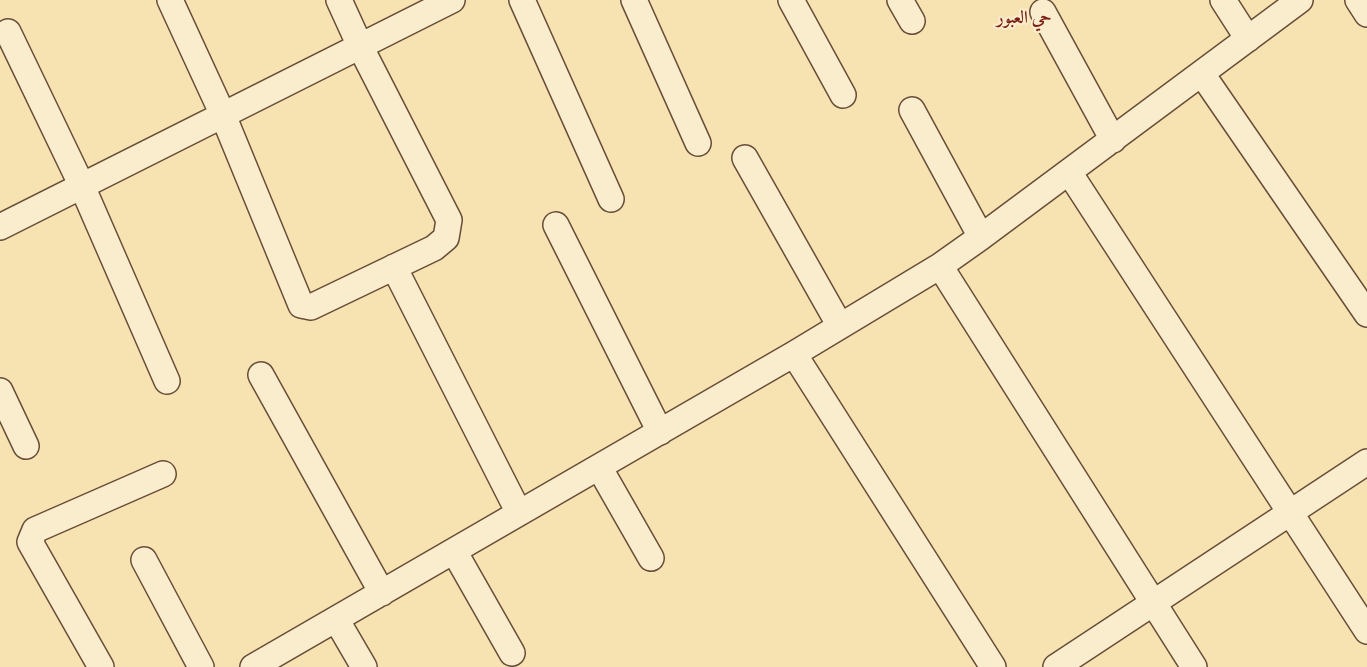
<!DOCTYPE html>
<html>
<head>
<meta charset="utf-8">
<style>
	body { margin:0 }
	canvas { display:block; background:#f7e3b2 }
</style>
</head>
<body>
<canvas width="1367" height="667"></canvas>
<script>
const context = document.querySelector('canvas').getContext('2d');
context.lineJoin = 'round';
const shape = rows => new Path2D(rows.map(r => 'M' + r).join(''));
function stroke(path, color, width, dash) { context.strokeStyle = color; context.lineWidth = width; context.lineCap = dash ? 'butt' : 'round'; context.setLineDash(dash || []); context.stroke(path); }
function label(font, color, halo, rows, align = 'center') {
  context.font = font + ' "IM FELL French Canon",Amiri,serif'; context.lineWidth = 4; context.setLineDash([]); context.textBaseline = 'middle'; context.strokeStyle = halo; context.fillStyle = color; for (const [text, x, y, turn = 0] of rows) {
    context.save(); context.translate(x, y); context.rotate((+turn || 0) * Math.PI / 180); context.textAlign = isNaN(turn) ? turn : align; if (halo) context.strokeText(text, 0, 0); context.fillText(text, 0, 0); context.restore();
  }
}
const minor = shape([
	[170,0,223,115,301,305,311,307,434,248,446,238,449,220,360,46,339,0],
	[522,0,611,199],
	[634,0,698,143],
	[791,0,843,95],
	[900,0,912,21],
	[1223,0,1248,39],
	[1358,0,1367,14],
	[1043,12,1113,140],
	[8,32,82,186,167,381],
	[1202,74,1367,314],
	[912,110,981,237],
	[745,158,840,326],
	[1069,172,1367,631],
	[556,225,660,432],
	[0,227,452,0],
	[940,266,1194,667],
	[394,267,519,513],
	[794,354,993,667],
	[261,375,382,593],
	[0,391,26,446],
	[599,467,651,558],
	[454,551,512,653],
	[144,560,201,667],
	[336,619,364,667],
	[101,667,30,542,35,530,163,474],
	[253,667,794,354,940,266,981,237,1300,0],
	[1056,667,1367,462]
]);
stroke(minor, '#684d38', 28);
stroke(minor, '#faedcd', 25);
label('bold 18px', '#7a1f14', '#faedcd', [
	["حي العبور",1024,19]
]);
</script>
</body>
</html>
